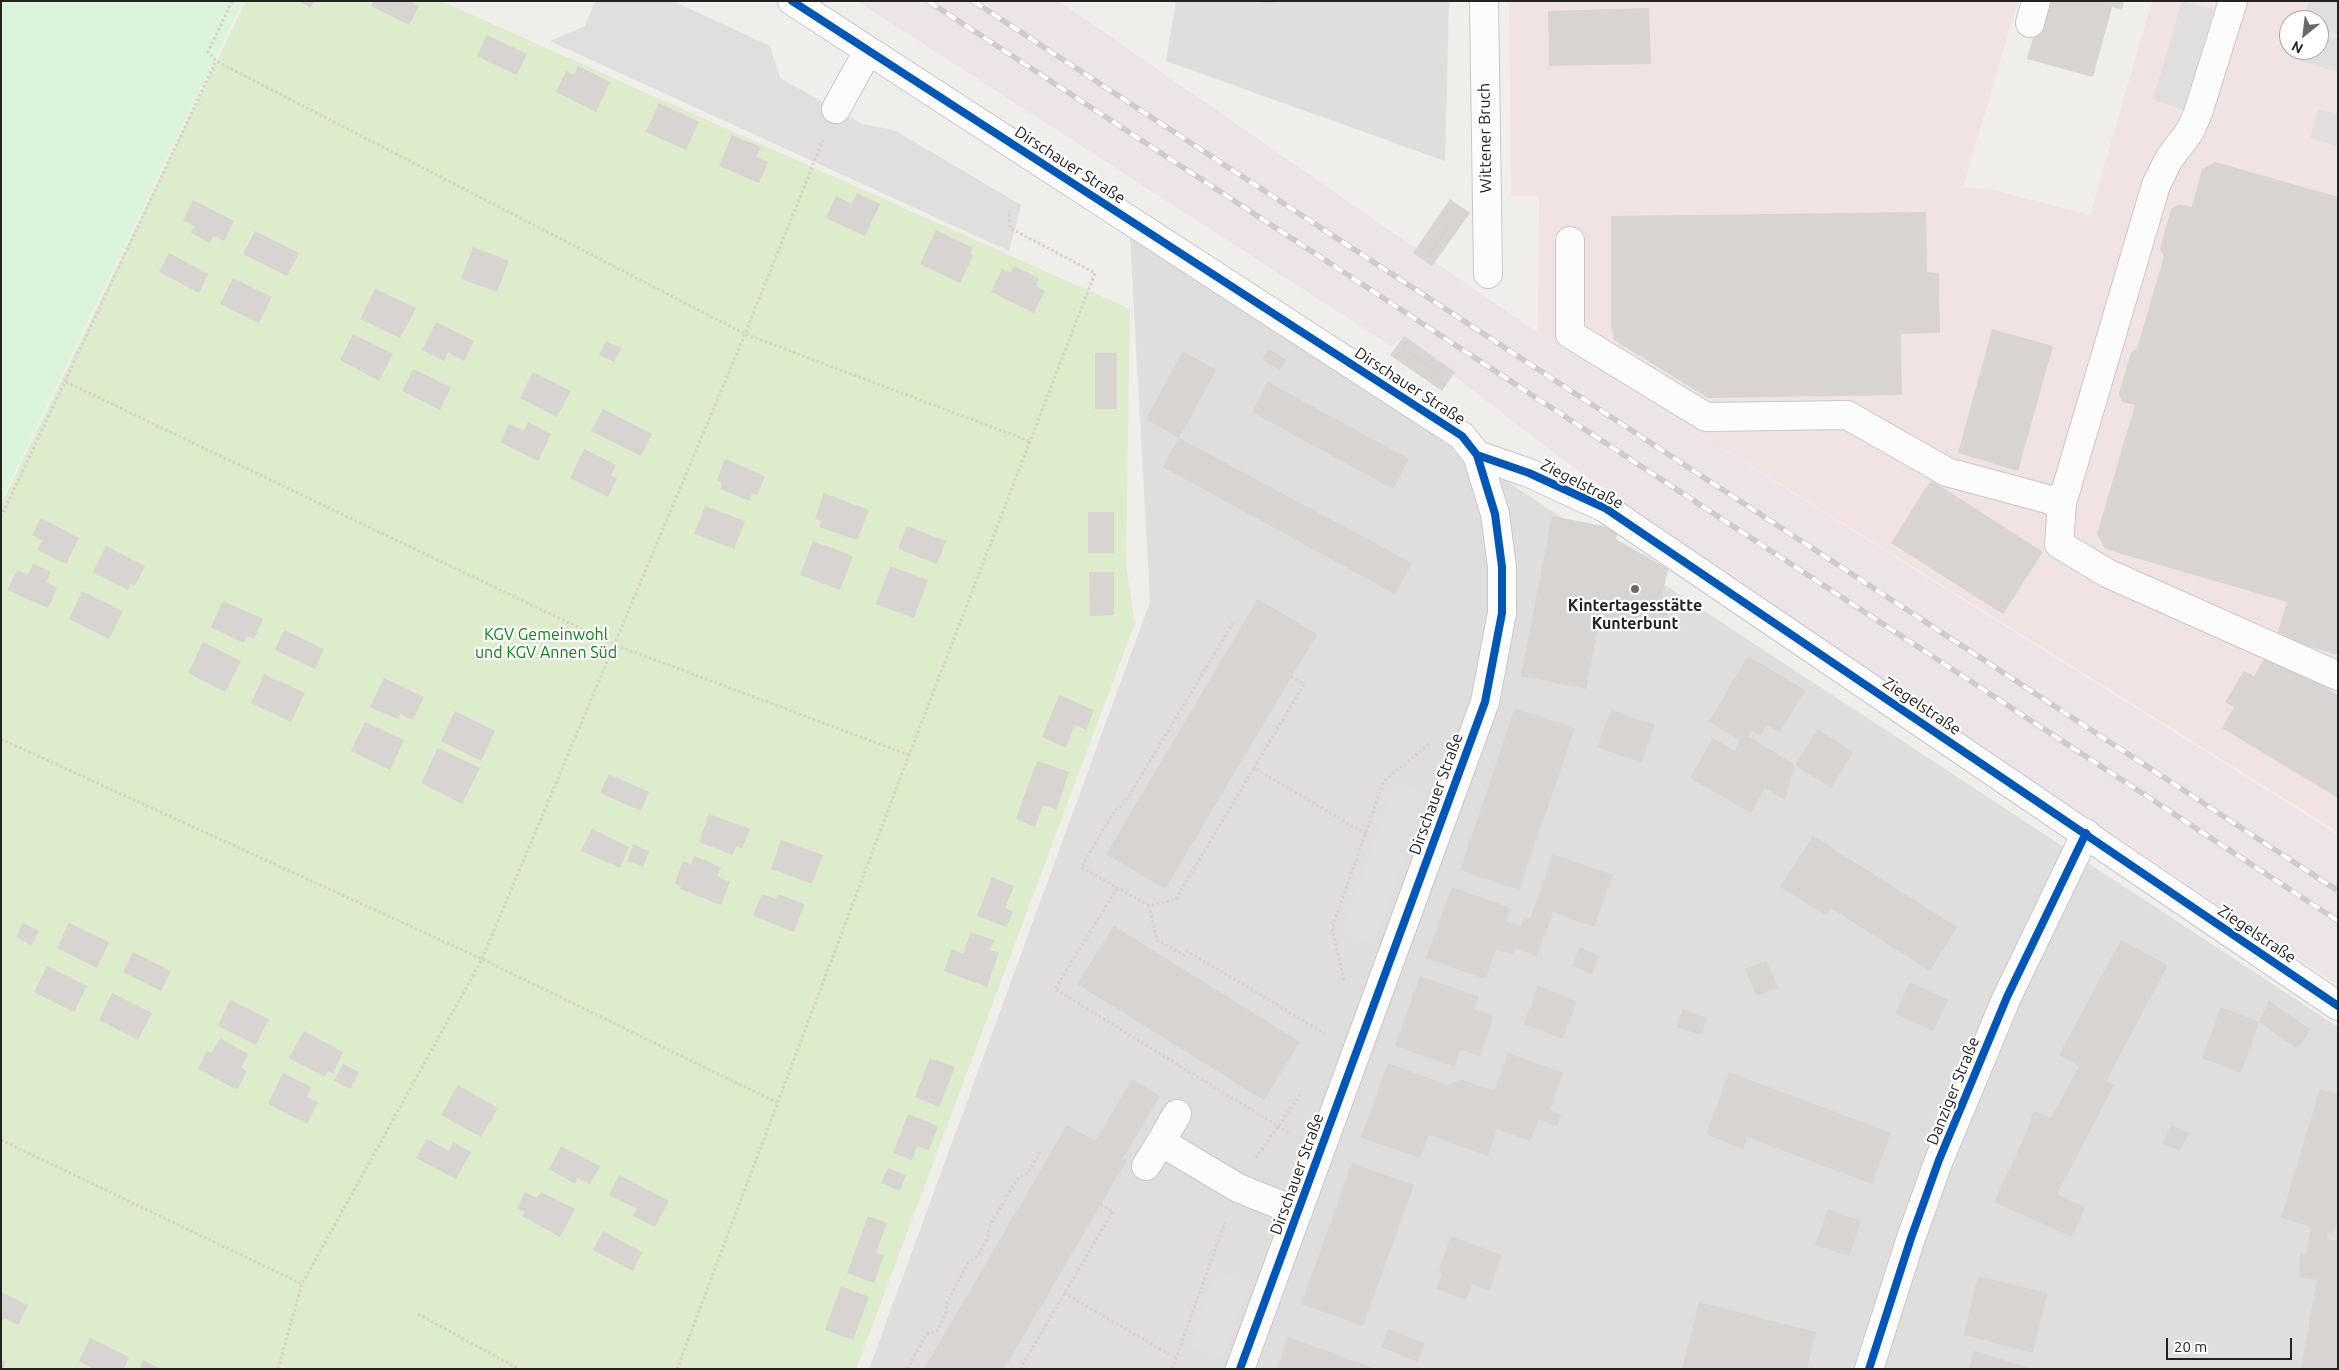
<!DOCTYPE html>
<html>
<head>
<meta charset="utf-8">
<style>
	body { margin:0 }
	#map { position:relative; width:2339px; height:1370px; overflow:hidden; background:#f0eeeb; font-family:Ubuntu,sans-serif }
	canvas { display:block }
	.frame { position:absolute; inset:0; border:2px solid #222; pointer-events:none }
	.north { position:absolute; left:2279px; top:10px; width:50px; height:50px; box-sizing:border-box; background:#fff; border:1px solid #a7a7a7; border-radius:50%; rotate:209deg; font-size:14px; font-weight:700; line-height:20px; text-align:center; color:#222 }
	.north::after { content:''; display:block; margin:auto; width:18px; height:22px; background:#6a6968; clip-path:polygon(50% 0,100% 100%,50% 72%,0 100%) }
	.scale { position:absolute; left:2166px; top:1338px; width:126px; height:22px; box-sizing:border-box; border:2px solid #222; border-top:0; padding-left:6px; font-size:15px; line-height:18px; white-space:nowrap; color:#222; -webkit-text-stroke:4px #fff; paint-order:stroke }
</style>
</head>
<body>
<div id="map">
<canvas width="2339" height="1370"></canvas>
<div class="frame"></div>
<div class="north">N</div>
<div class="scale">20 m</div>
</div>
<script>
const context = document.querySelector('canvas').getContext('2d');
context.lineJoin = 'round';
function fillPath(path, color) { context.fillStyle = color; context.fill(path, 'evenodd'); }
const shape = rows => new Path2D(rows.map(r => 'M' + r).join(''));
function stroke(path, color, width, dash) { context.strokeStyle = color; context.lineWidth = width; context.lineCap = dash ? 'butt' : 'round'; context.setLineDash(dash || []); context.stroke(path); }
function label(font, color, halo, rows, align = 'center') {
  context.font = font + ' Ubuntu,sans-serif'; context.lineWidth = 4.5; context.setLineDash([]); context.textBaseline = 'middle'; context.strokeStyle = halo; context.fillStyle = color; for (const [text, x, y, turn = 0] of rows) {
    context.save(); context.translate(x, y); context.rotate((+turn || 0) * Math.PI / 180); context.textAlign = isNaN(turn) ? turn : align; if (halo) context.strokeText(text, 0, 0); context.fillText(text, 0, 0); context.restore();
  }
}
fillPath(shape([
	[1176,1,1449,1,1445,161,1166,61],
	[1130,237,1252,314,2338,1027,2338,1369,869,1369,1150,602]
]), '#dfdedc');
fillPath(shape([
	[1509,1,2018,1,1963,187,1989,189,2090,215,2152,1,2338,1,2338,832,1538,333,1539,196,1511,196],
	[2289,20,2319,20,2319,50,2289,50]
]), '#f1e3e1');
fillPath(shape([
	[857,1,1059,1,1538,333,2338,835,2338,985,1836,649,1563,460,1404,337,1391,346]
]), '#ede4e9');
fillPath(shape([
	[246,1,441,1,1130,309,1126,565,1135,623,856,1369,1,1369,1,505]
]), '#ddeccb');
fillPath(shape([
	[1,1,243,1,1,500]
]), '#daf5da');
fillPath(shape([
	[595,1,673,1,770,46,780,78,862,124,894,130,1021,205,1009,251,550,41,585,26],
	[2182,1,2214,9,2184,110,2153,100],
	[2309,1,2338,1,2338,34,2319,28,2319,20,2304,20],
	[2319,34,2338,39,2338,72,2291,58,2294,50,2319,50],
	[2318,109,2338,115,2338,146,2310,138],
	[1395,783,1427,794,1374,943,1342,932],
	[1217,1271,1250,1283,1223,1358,1190,1347]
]), '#e0dfde');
fillPath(shape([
	[300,1,315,1,310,8],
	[373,1,409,1,419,6,409,25,371,6],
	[1261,1,1276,1,1276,4,1261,3],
	[2043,1,2124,1,2122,10,2112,7,2093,77,2027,59],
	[1649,8,1651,64,1549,66,1548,11],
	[487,35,527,54,517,75,477,56],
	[578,66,610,82,596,112,556,92,566,71,574,75],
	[659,103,699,122,686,150,646,132],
	[732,135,761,147,756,157,768,162,759,183,719,166],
	[2215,162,2338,197,2338,655,2281,638,2278,632,2287,602,2105,549,2097,534,2135,405,2122,402,2119,394,2131,352,2137,349,2164,256,2160,249,2171,209,2179,204,2192,207,2202,169],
	[857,193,880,204,865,236,826,218,836,196,852,204],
	[1450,199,1470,213,1432,266,1413,253],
	[193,200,234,221,224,241,214,236,210,243,191,233,194,226,183,220],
	[1926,212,1927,272,1939,273,1940,333,1901,334,1902,395,1708,398,1614,340,1611,327,1611,216],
	[936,230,973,248,970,254,973,256,960,283,920,264],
	[255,231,299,253,287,276,243,254],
	[473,247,509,261,497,292,461,279],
	[169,253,208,274,199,293,159,272],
	[1014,266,1039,278,1036,286,1045,291,1034,313,991,292,1002,269,1011,273],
	[233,278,272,297,259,323,220,304],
	[375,289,416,308,400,338,360,319],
	[436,322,474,341,464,361,448,352,444,361,422,350],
	[1992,329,2053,346,2018,471,1958,453],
	[353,334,393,354,379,381,340,360],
	[1404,336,1455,372,1442,391,1390,355],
	[606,341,622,348,614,362,599,355],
	[1269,349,1286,360,1280,370,1262,359],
	[1183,351,1216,370,1179,438,1412,563,1395,594,1163,467,1179,438,1146,419],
	[1095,353,1117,353,1117,409,1095,409],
	[413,369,451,387,440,410,402,391],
	[533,372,571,391,557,417,520,398],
	[1268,382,1409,459,1393,489,1252,412],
	[603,409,652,434,641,456,591,431],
	[528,422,551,434,538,461,500,442,509,424,524,431],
	[584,449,616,465,611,475,617,478,608,497,570,478],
	[725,459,765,476,757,495,752,493,750,501,720,489,722,483,717,480],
	[1931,480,2043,552,2003,614,1891,543],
	[824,493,869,510,857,540,819,527,822,521,815,519],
	[705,506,745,521,734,549,694,534],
	[1088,512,1114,512,1114,553,1088,553],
	[1552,516,1618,529,1616,539,1668,569,1659,610,1668,613,1665,630,1600,618,1586,689,1521,676],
	[41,518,79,538,66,564,37,550,42,540,32,535],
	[907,526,946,541,937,564,898,549],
	[813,541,853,556,840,590,800,575],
	[106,546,145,566,135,586,131,583,128,590,93,572],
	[33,564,51,572,46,582,57,588,48,608,7,590,17,570,28,575],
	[890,566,928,580,914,618,876,604],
	[1089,572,1114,572,1114,615,1090,616],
	[82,591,123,611,109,639,69,619],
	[1258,599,1317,634,1165,889,1106,854],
	[223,601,263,619,254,639,247,636,244,643,211,627],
	[284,630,324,649,315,669,275,650],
	[203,642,241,661,225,692,188,673],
	[2268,653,2338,695,2338,798,2222,728,2234,707,2225,702,2244,671,2254,676],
	[1748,656,1805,690,1780,732,1767,725,1761,736,1751,731,1748,736,1795,765,1785,800,1765,788,1751,813,1690,778,1713,738,1734,751,1740,740,1709,722],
	[264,674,305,693,291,722,251,703],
	[384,678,424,697,413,720,400,714,398,719,370,707],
	[1059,695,1094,710,1086,730,1075,725,1066,748,1042,737],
	[1515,708,1575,728,1519,890,1460,870],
	[1611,710,1655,725,1641,763,1597,747],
	[455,711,495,731,481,761,441,741],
	[365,722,404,740,390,770,351,751],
	[1818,729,1853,752,1831,788,1795,765],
	[438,748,480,768,462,804,421,783],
	[1037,761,1069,772,1056,810,1043,805,1035,827,1016,819],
	[609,774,649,792,641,811,600,793],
	[709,814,750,829,742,849,736,846,733,855,699,842],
	[592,829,629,847,620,868,581,851],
	[1813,836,1957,927,1930,971,1831,908,1826,915,1780,887],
	[781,840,823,855,812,884,771,869],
	[633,844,649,851,643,867,627,861],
	[1553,854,1613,875,1594,927,1553,912,1537,956,1515,948,1513,955,1496,949,1485,979,1426,958,1452,887,1511,908,1506,921,1521,926,1524,917,1530,919],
	[694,856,721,867,717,876,730,882,721,905,680,889,681,886,675,883,683,861,691,865],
	[992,877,1014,886,1005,908,1013,912,1006,927,977,916],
	[762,894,776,899,778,894,805,904,794,932,753,916],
	[23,923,39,931,31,945,16,937],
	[69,923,109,942,97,968,57,948],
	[1114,926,1300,1042,1264,1100,1077,984],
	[971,932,994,940,990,950,999,953,987,987,944,971,952,949,963,954],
	[2121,940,2168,965,2106,1081,2114,1085,2057,1194,2085,1208,2072,1237,1994,1202,2024,1138,2034,1111,2051,1118,2079,1066,2059,1055],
	[1580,947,1599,956,1592,974,1572,966],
	[133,952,171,971,161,991,123,972],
	[1766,961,1778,988,1757,996,1745,969],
	[47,966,87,986,74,1012,34,992],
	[1420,976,1479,997,1474,1009,1494,1016,1480,1056,1460,1049,1455,1067,1395,1046],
	[1910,982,1948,1000,1933,1031,1895,1014],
	[1538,986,1577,1001,1562,1039,1524,1024],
	[112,993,152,1013,138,1040,99,1020],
	[230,1000,269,1019,256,1045,218,1026],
	[2269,1001,2311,1030,2297,1049,2259,1022],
	[2221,1007,2259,1022,2241,1073,2202,1058],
	[1683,1009,1707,1018,1701,1035,1676,1027],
	[304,1031,343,1052,333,1073,328,1071,325,1077,289,1058],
	[220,1038,248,1054,241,1068,247,1071,237,1090,198,1069,207,1051,212,1053],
	[1508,1053,1563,1073,1550,1110,1561,1115,1557,1126,1539,1119,1530,1141,1497,1129,1488,1156,1429,1135,1420,1158,1361,1138,1388,1063,1447,1085,1463,1080,1494,1091],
	[930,1058,955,1067,939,1107,915,1097],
	[343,1064,359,1072,350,1089,334,1081],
	[1729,1072,1891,1133,1872,1184,1747,1137,1743,1149,1706,1134],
	[283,1073,311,1087,307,1097,318,1102,307,1124,268,1104],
	[1132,1079,1160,1096,1123,1158,1127,1160,1004,1369,924,1369,1067,1125,1095,1141],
	[458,1085,498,1108,481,1137,441,1115],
	[2320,1089,2338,1094,2338,1219,2333,1234,2328,1233,2327,1239,2338,1241,2338,1369,2301,1369,2317,1280,2299,1277,2300,1253,2306,1255,2311,1227,2281,1218],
	[908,1114,938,1126,929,1150,917,1146,912,1160,893,1153],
	[2171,1125,2189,1133,2180,1151,2162,1143],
	[427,1139,449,1151,453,1142,471,1152,456,1179,416,1158],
	[561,1146,600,1166,590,1184,578,1178,575,1184,549,1169],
	[1352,1163,1414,1185,1363,1326,1301,1304],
	[888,1168,906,1175,900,1191,881,1183],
	[619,1175,669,1201,655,1227,633,1216,637,1209,609,1195],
	[525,1192,537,1198,541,1192,575,1209,560,1237,522,1216,525,1212,517,1208],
	[1828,1209,1861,1221,1849,1256,1815,1245],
	[868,1216,887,1223,876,1253,884,1255,874,1283,847,1273],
	[603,1231,642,1252,633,1271,593,1250],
	[1451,1236,1502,1255,1489,1291,1472,1284,1466,1300,1437,1289,1442,1273,1438,1272],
	[1978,1276,2047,1293,2033,1353,1964,1335],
	[841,1286,869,1297,853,1340,825,1330],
	[1,1292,28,1305,18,1325,4,1318,1,1323],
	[1699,1302,1816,1332,1807,1369,1682,1369],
	[1388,1329,1425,1343,1418,1362,1381,1347],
	[1288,1337,1373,1368,1373,1369,1277,1369],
	[90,1338,129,1357,124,1369,94,1369,79,1361],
	[1974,1351,2030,1368,2030,1369,1969,1369],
	[1,1360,6,1362,3,1369,1,1369],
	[143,1360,161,1369,139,1369]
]), '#d7d4d2');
const minor = shape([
	[792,1,1462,436,1477,455,1495,514,1502,567,1502,613,1485,702,1240,1369],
	[1484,1,1488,274],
	[2030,23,2036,1],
	[836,109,868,51],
	[1570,241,1570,334,1706,417,1847,415,1947,472,2062,503,2156,185,2169,159,2190,131,2198,113,2233,1],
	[1477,455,1529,473,1605,508,2338,1006],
	[2062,503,2059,544,2107,573,2338,676],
	[1161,1142,1177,1114],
	[1146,1166,1161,1142,1238,1188,1298,1212],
	[1869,1369,1911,1238,1939,1160,2007,997,2086,833]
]);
stroke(minor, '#c9c8c7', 30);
stroke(shape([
	[232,1,208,52,216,61,745,334,1029,441],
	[1429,255,1450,222],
	[1404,349,1442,376],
	[66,382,615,645,909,755],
	[1,517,216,61],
	[1291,677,1304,684,1254,768,1366,834],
	[1,739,482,959,778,1103],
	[1254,768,1176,899,1149,906,1157,940,1184,955,1187,951,1324,1033],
	[1117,888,1055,989,1289,1133],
	[1149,906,1081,867,1115,810,1124,804,1233,623],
	[1344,980,1332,928,1384,781,1430,743],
	[1,1140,302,1284],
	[1256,1158,1300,1095],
	[1064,1293,1176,1358],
	[418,1314,519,1369],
	[278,1369,302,1284,482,959,745,334,823,140],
	[677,1369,909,755,1095,273,1010,228,1009,211],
	[907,1369,927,1334,937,1331,946,1314,947,1302,968,1263,978,1256,988,1237,989,1227,1017,1179,1029,1172,1040,1152],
	[1020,1369,1113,1211,1101,1205],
	[1172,1369,1225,1222]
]), '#dccecd', 3, [2.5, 2.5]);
stroke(minor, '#fdfcfc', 28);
const rail = shape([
	[928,1,2338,921],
	[973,1,2338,891]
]);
stroke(rail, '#ccc', 5.5);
stroke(rail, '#fff', 4, [11]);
stroke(shape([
	[792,1,1462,436,1477,455,1495,514,1502,567,1502,613,1485,702,1240,1369],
	[1477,455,1529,473,1605,508,2338,1006],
	[1869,1369,1911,1238,1939,1160,2007,997,2086,833]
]), '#0057b8', 8);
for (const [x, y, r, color] of [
	[1635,589,5,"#6a6968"]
]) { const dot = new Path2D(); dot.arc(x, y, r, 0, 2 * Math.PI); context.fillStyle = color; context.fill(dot); stroke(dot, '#fff', 2); }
label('16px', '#222', '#fff', [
	["Wittener Bruch",1485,138,-91],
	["Dirschauer Straße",1070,165,33],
	["Dirschauer Straße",1410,386,33],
	["Ziegelstraße",1582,484,27],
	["Ziegelstraße",1922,706,34],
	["Dirschauer Straße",1436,794,-70],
	["Ziegelstraße",2257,934,34],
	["Danziger Straße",1953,1091,-68],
	["Dirschauer Straße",1297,1174,-70]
]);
label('bold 16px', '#222', '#fff', [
	["Kintertagesstätte",1635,606],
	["Kunterbunt",1635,624]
]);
label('16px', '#0c8416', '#fff', [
	["KGV Gemeinwohl",546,635],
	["und KGV Annen Süd",546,653]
]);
</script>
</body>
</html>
